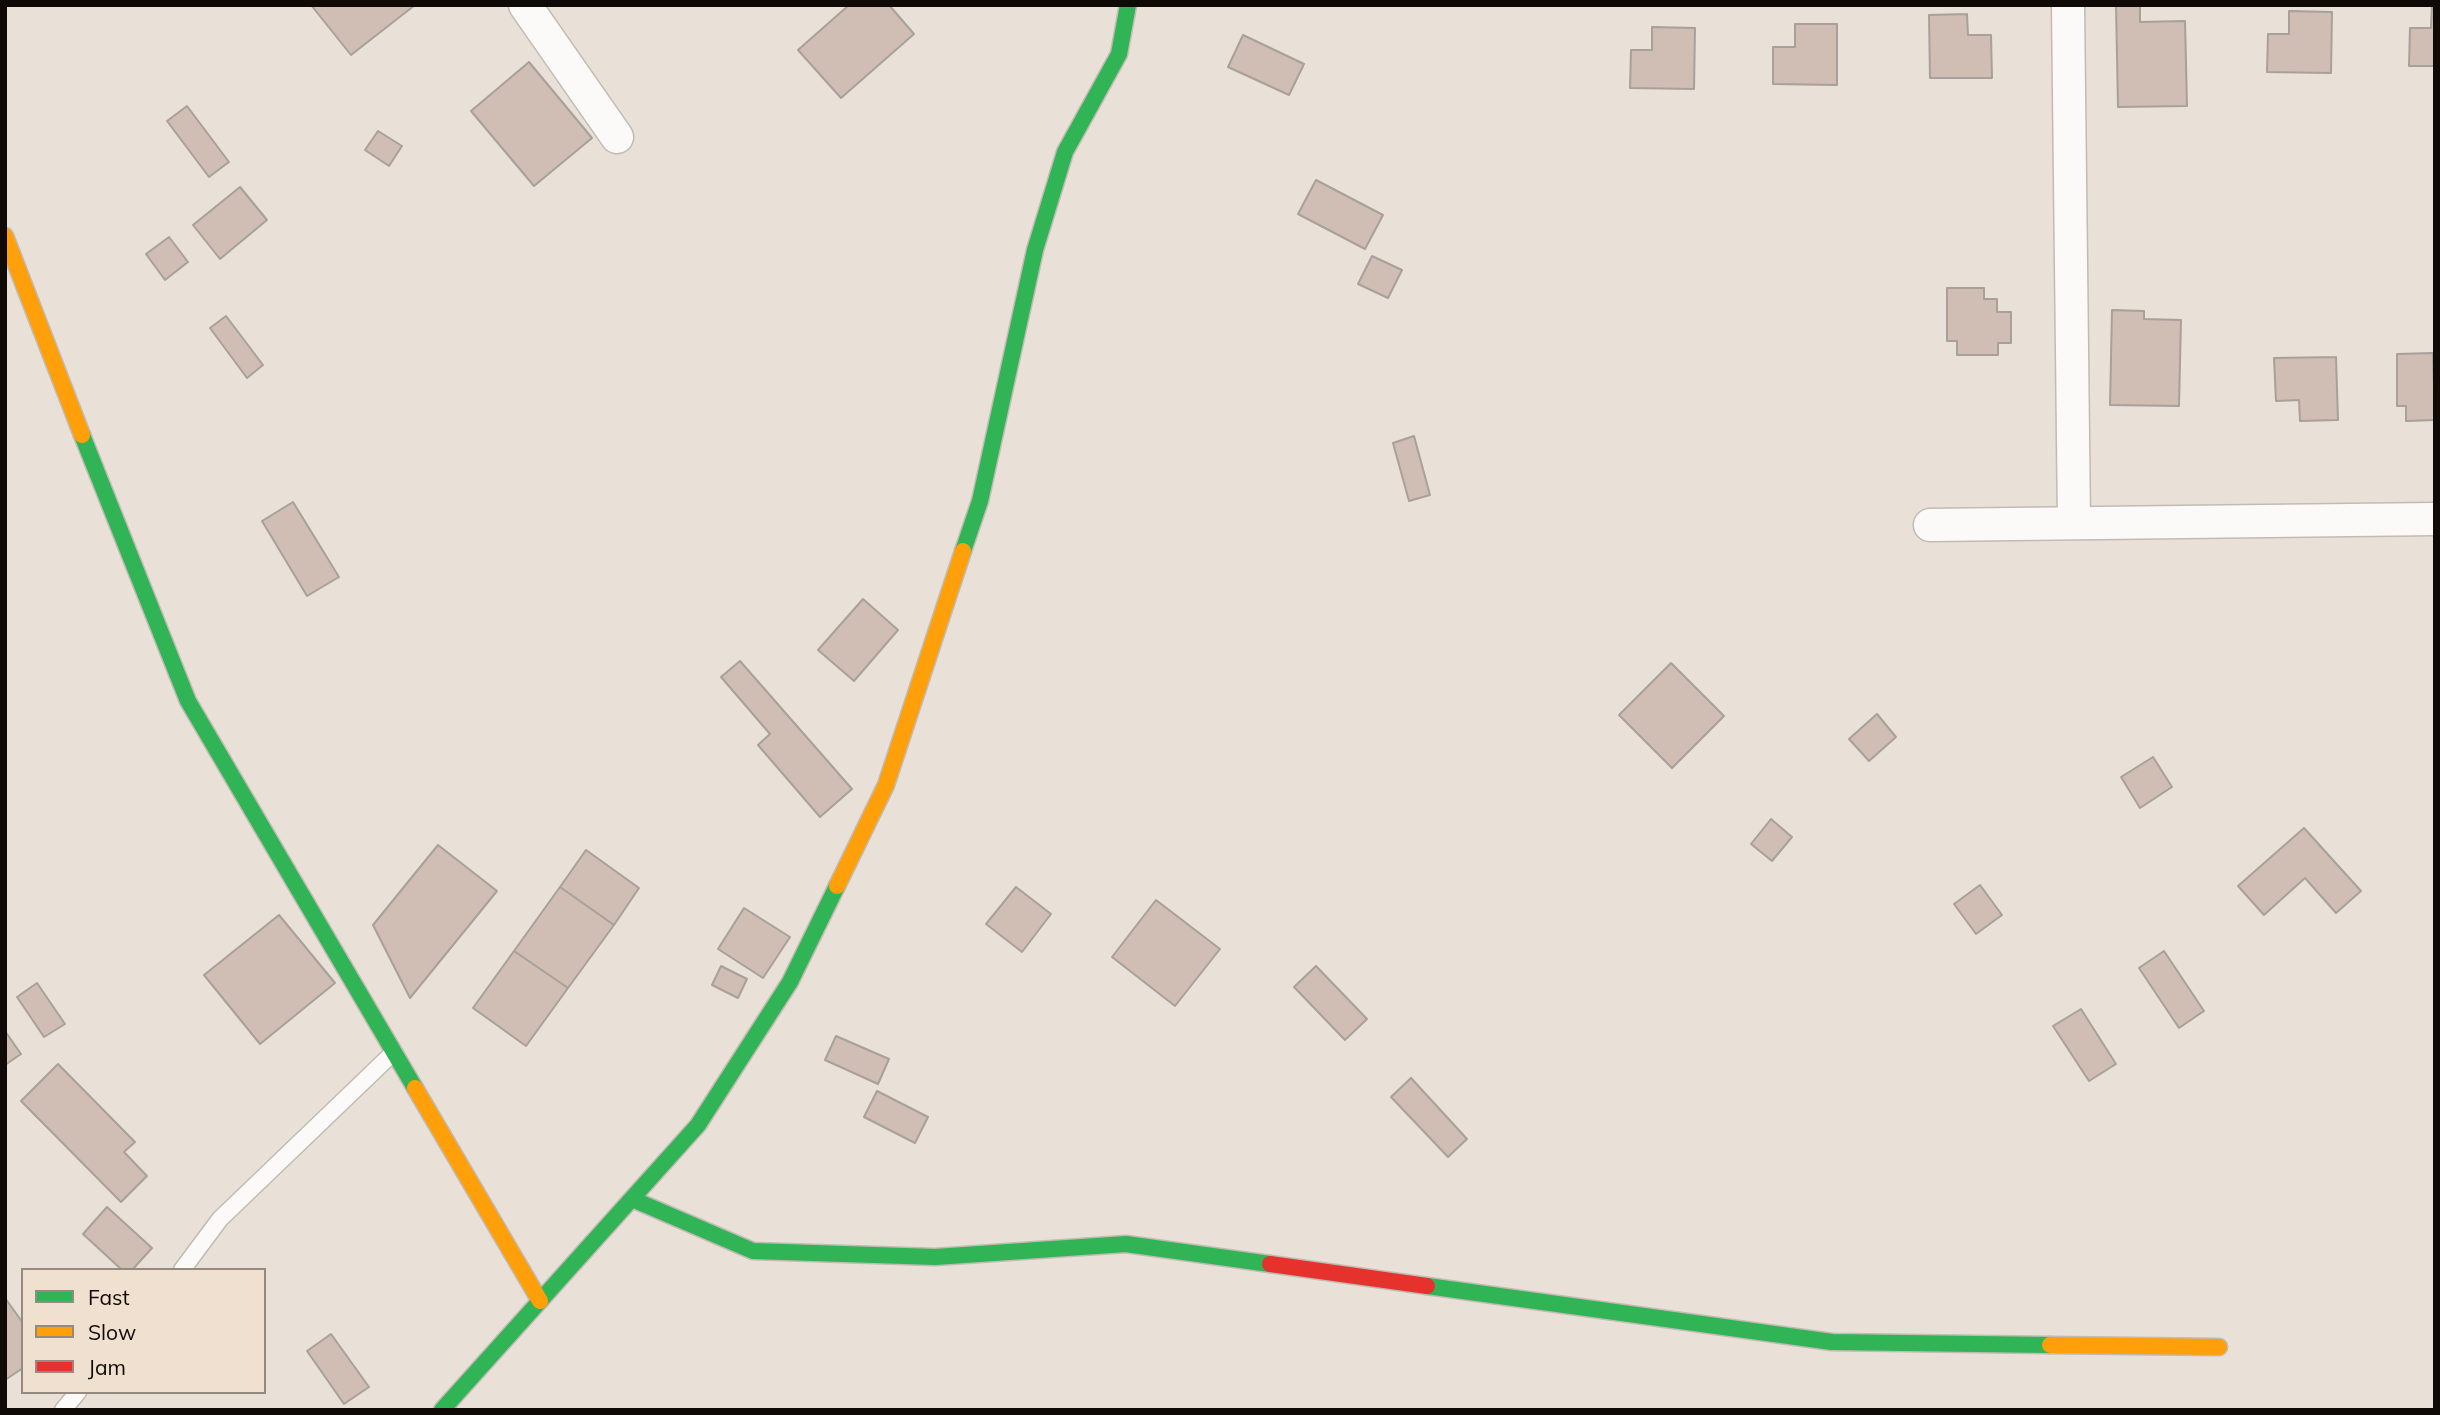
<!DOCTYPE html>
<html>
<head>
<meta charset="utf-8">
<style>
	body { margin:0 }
	#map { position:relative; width:2440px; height:1415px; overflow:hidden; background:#e9e0d7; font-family:Mulish,sans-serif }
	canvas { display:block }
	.frame { position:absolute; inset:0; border:7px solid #0f0a06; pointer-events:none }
	.legend { position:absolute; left:21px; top:1268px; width:245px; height:126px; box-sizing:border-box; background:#f0e0d0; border:2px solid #968a7f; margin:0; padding:9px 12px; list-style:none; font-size:21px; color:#0f0a06 }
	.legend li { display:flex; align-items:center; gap:14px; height:35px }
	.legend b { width:35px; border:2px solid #968a7f }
</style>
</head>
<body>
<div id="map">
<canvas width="2440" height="1415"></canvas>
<div class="frame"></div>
<ul class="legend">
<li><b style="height:9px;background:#30b455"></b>Fast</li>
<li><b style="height:9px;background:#ff9f0a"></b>Slow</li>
<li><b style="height:9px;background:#e5322d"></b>Jam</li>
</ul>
</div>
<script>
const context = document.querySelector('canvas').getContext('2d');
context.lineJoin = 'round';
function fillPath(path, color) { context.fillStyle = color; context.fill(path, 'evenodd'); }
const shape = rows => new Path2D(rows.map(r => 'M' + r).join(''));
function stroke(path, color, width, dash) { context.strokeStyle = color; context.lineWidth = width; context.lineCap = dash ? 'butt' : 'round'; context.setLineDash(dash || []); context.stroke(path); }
const building = shape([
	[311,5,415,5,351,55,311,5],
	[849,5,889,5,914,34,841,98,798,50,849,5],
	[2116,5,2140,5,2140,22,2185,21,2187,106,2118,107,2116,5],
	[2432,5,2435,5,2435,66,2409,66,2410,28,2431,28,2432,5],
	[2289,11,2332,12,2331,73,2267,72,2268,34,2289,34,2289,11],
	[1967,14,1968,35,1991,35,1992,78,1930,78,1929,15,1967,14],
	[1795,24,1837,24,1837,85,1773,84,1773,47,1795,47,1795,24],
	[1652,27,1695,28,1694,89,1630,88,1631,50,1652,50,1652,27],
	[1243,35,1304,64,1289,95,1228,67,1243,35],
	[529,62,592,138,534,186,471,111,529,62],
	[187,106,229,162,209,177,167,121,187,106],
	[378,131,402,146,389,166,365,150,378,131],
	[1316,180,1383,215,1365,249,1298,214,1316,180],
	[240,187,267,220,220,259,193,225,240,187],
	[169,237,188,262,165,280,146,254,169,237],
	[1372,256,1402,270,1388,298,1358,284,1372,256],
	[1947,288,1984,288,1984,299,1997,299,1997,312,2011,312,2011,343,1998,343,1998,355,1957,355,1957,341,1947,341,1947,288],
	[2112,310,2144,311,2144,319,2181,320,2179,406,2110,405,2112,310],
	[226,316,263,365,247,378,210,328,226,316],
	[2433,353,2435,420,2406,421,2406,406,2397,406,2397,354,2433,353],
	[2336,357,2338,420,2300,421,2299,400,2276,401,2274,358,2336,357],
	[1414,436,1430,495,1409,501,1393,443,1414,436],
	[293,502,339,577,307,596,262,521,293,502],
	[863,599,898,630,854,681,818,650,863,599],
	[740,661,852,789,820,817,758,745,770,734,721,677,740,661],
	[1671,663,1724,716,1672,768,1619,715,1671,663],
	[1877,714,1896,737,1869,761,1849,739,1877,714],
	[2153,757,2172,787,2140,808,2121,777,2153,757],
	[1771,819,1792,837,1772,861,1751,844,1771,819],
	[2304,828,2361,891,2336,913,2305,878,2264,915,2238,886,2304,828],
	[438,845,497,891,410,998,373,925,438,845],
	[586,850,639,888,614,925,560,887,586,850],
	[1980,885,2002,915,1976,934,1954,904,1980,885],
	[560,887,614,925,568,988,514,951,560,887],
	[1016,887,1051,914,1022,952,986,924,1016,887],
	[1156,900,1220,949,1175,1006,1112,957,1156,900],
	[744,908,790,937,763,978,718,949,744,908],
	[279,915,335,983,260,1044,204,975,279,915],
	[514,951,568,988,526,1046,473,1008,514,951],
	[2164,951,2204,1011,2179,1028,2139,968,2164,951],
	[721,966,747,979,738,998,712,985,721,966],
	[1316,966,1367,1019,1345,1040,1294,987,1316,966],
	[37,983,65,1024,44,1037,17,997,37,983],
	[2081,1009,2116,1064,2089,1081,2053,1026,2081,1009],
	[5,1031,21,1054,5,1065,5,1031],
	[836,1036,889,1059,878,1084,825,1060,836,1036],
	[58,1064,135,1142,124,1152,147,1176,121,1202,21,1101,58,1064],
	[1411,1078,1467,1139,1448,1157,1391,1097,1411,1078],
	[877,1091,928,1117,915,1143,864,1117,877,1091],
	[107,1207,152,1248,132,1270,122,1270,83,1234,107,1207],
	[5,1298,23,1323,23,1368,5,1380,5,1298],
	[331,1334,369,1387,344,1404,307,1351,331,1334]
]);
fillPath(building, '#d0bdb3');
stroke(building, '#a8a09a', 2);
const lane = shape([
	[182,1270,220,1219,394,1052],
	[63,1410,78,1392]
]);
const street = shape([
	[525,5,617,137],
	[2068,5,2074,523],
	[1930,525,2435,519]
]);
const fast = shape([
	[82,435,188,701,415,1088],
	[963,551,980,501,1035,250,1065,152,1119,54,1128,5],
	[632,1199,753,1251,935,1257,1126,1244,1270,1264],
	[1427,1286,1832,1342,2050,1345],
	[442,1410,698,1125,790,982,837,886]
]);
const slow = shape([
	[5,236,82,435],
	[837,886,886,785,963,551],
	[415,1088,540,1301],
	[2050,1345,2219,1347]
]);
const jam = shape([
	[1270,1264,1427,1286]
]);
stroke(lane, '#c1bbb4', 19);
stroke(street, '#c1bbb4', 35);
stroke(fast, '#c1bbb4', 19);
stroke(slow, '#c1bbb4', 19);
stroke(jam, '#c1bbb4', 19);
stroke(lane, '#fcfaf9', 16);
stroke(street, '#fcfaf9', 32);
stroke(fast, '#30b455', 16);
stroke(slow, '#ff9f0a', 16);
stroke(jam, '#e5322d', 16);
</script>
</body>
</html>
